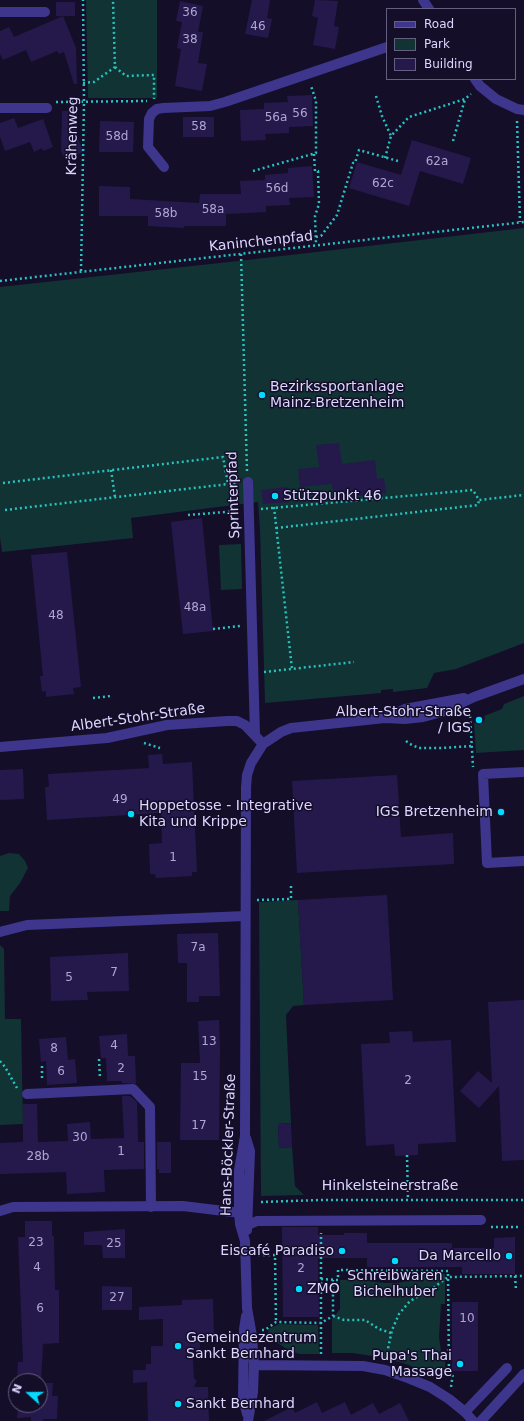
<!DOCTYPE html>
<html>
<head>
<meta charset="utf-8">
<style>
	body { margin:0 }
	#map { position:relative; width:524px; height:1421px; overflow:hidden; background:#140e29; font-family:"DejaVu Sans",sans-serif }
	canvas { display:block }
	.legend { position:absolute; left:386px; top:8px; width:130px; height:72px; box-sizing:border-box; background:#140e29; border:1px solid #645e7f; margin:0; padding:5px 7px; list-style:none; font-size:12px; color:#ddd6ff }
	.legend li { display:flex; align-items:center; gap:8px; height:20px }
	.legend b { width:20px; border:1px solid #645e7f }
	.north { position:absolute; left:8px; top:1373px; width:40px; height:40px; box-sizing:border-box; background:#140e29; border:1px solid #645e7f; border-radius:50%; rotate:291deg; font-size:11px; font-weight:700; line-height:16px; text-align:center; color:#ddd6ff }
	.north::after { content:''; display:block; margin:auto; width:14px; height:18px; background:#02dbff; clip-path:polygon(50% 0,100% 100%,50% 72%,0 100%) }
</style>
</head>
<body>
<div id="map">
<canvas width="524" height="1421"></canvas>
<ul class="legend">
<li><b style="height:5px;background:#3d368c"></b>Road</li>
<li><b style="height:11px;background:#113334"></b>Park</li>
<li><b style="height:11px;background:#25194c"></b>Building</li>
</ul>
<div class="north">N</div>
</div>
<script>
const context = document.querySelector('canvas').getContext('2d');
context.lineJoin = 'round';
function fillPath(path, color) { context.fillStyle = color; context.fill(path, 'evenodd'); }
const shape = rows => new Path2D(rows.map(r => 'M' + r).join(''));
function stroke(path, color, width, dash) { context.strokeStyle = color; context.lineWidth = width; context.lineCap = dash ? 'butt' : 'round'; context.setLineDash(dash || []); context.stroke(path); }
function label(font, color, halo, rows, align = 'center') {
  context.font = font + ' "DejaVu Sans",sans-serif'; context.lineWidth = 3; context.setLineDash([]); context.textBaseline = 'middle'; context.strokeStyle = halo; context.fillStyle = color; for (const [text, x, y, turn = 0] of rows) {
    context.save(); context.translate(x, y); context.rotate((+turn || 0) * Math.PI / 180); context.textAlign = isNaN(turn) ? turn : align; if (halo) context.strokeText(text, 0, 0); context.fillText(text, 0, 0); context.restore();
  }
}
fillPath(shape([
	[86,0,157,0,157,98,88,98],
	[524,228,524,643,456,669,434,673,427,688,393,692,393,689,381,690,381,693,265,703,260,529,258,502,131,518,133,538,2,552,0,537,0,287,247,260],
	[241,544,242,589,221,590,219,545],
	[524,696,524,750,476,753,474,723,485,719,484,716,502,709,504,704],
	[9,853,19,854,25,861,28,868,20,883,10,896,9,911,0,911,0,856],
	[298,900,304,1005,293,1006,286,1015,291,1123,278,1124,279,1148,292,1147,295,1186,304,1195,261,1196,259,902],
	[0,945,4,949,5,1019,21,1019,23,1124,0,1125],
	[422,1274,445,1274,445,1304,441,1304,439,1337,442,1358,445,1358,445,1368,420,1370,406,1364,380,1357,352,1353,332,1353,332,1319,340,1309,340,1280,362,1280,385,1283,396,1283,420,1279,422,1277],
	[279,1324,318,1325,319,1354,300,1354,290,1351,279,1344,273,1339,268,1332,269,1329]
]), '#113334');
fillPath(shape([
	[252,0,270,0,267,18,272,19,268,38,245,34],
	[315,0,338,1,334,26,339,27,335,49,313,45,318,18,312,16],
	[180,1,203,6,198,32,203,32,198,63,207,64,202,91,175,86,181,49,177,48,182,22,176,21],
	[56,2,75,2,75,16,56,16],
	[63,16,76,48,77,84,74,84,64,52,59,54,57,51,31,62,26,50,3,60,0,54,0,31,9,27,14,37],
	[312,95,313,126,289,127,289,133,265,134,266,140,241,141,240,110,264,109,264,103,288,102,287,96],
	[62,111,77,111,77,136,83,152,65,159,61,151],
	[183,117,214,117,214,137,183,137],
	[14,118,18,128,43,119,53,147,43,151,42,148,34,152,30,142,5,151,0,137,0,123],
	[100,121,134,122,133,152,99,152],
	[412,140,471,158,463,184,420,171,409,206,349,188,357,162,401,175],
	[312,166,314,197,289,198,290,205,266,206,266,212,226,214,226,226,184,226,184,228,148,226,148,216,99,216,99,186,130,187,130,199,199,203,200,194,241,194,240,181,265,180,265,175,288,173,288,168],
	[339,443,342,464,375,460,377,479,384,478,386,493,334,499,332,484,300,487,298,469,319,467,316,445],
	[287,487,289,502,263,504,261,490],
	[202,518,213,631,183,634,171,522],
	[67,552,81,687,73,688,74,694,46,697,46,691,42,692,40,676,43,676,31,555],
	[162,754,163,764,192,762,197,872,192,872,192,876,156,878,155,874,150,874,149,844,162,843,161,813,47,820,45,787,49,787,48,774,149,768,148,755],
	[23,769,24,799,0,800,0,770],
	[397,775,401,837,453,833,454,864,297,873,292,781],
	[387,895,393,1000,304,1005,298,900],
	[218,933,220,996,199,996,199,1002,187,1002,187,963,178,963,177,934],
	[128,953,129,991,87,992,88,1000,51,1001,50,957],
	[524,1000,524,1160,502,1161,499,1086,479,1108,460,1091,478,1071,492,1083,488,1002],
	[219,1020,220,1048,219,1140,180,1140,181,1063,200,1063,198,1021],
	[412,1031,413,1042,451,1040,456,1142,418,1144,418,1155,395,1156,394,1144,366,1146,361,1044,390,1043,389,1032],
	[127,1034,128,1056,135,1056,136,1084,122,1083,122,1081,107,1081,106,1058,101,1058,99,1036],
	[66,1037,68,1060,75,1059,77,1083,47,1085,46,1061,41,1062,39,1039],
	[122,1096,130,1096,137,1102,138,1138,138,1142,144,1142,144,1169,104,1170,105,1192,67,1194,66,1172,0,1174,0,1143,23,1142,23,1104,37,1104,38,1142,68,1141,67,1124,90,1122,91,1139,124,1138],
	[291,1123,292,1147,279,1148,278,1124],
	[157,1142,171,1142,171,1173,159,1173,159,1169,157,1169],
	[25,1221,52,1221,52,1236,54,1236,55,1290,59,1290,59,1343,43,1344,41,1381,17,1381,18,1362,23,1362,18,1237,25,1237],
	[282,1227,318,1227,318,1235,344,1235,344,1233,367,1233,367,1243,452,1243,452,1248,494,1248,494,1238,515,1237,515,1274,462,1274,462,1267,367,1267,367,1258,318,1258,319,1317,283,1317],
	[125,1229,125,1258,103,1258,102,1245,84,1245,84,1232],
	[102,1286,132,1287,132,1310,102,1310],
	[213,1299,214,1337,209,1337,209,1343,200,1343,200,1357,193,1357,194,1379,197,1380,194,1387,208,1387,209,1421,148,1421,147,1382,133,1383,133,1370,146,1370,146,1364,151,1364,151,1346,163,1346,163,1319,139,1320,139,1307,182,1305,182,1300],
	[452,1302,478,1302,478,1371,452,1371],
	[40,1383,53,1383,52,1396,58,1396,57,1419,43,1419,43,1421,31,1421,31,1417,17,1418,18,1405,40,1405],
	[317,1402,322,1413,345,1402,351,1415,373,1403,379,1414,400,1403,409,1421,264,1421,292,1407,295,1413]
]), '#25194c');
stroke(shape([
	[115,67,126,76,154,75,154,99],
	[83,83,94,82,115,67,113,0],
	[376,96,382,116,391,136],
	[56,102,147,101],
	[517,121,520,222],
	[453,141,465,99],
	[314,154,315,171,318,171,319,204,315,216,316,245],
	[385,158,391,136,409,117,465,99,471,94],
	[253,171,316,153,316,101,311,86],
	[316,237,321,236,337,215,353,163,355,163,359,150,398,161],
	[241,254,247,471],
	[81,271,84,102,83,0],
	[0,281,524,222],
	[111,470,115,497],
	[3,483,223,457,228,484],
	[274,507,292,669],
	[261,509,473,490,479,500,524,495],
	[5,510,237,483],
	[188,515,238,511],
	[276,528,478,505,479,500],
	[213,629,240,626],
	[264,672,354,662],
	[93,698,111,696],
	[470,716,473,767],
	[406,741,410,744,419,748,442,748,472,746],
	[144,743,160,748],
	[257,900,291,899,291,883],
	[99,1059,100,1078],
	[0,1061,5,1067,17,1088],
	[42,1066,42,1081],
	[407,1155,408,1200],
	[261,1202,321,1200,524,1200],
	[491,1227,521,1227],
	[258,1255,275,1255,276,1322],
	[515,1276,516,1290],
	[321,1279,338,1280,338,1270,448,1271,449,1373,453,1373,451,1387],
	[333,1316,344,1320,365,1320,379,1329,391,1333],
	[262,1330,265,1330,276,1322,321,1323,333,1316,333,1280],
	[321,1354,321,1233],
	[386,1358,392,1330,399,1314,410,1301,433,1288,448,1277,522,1276],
	[435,1374,449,1373]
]), '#27c3c0', 2.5, [2, 3]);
stroke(shape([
	[423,0,429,9],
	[0,12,45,12],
	[475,79,480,86,496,99,517,109,524,110],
	[0,108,47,108],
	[164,167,148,147,149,119,152,113,157,109,163,108,210,106,225,102,387,47],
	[248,482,255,735],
	[387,717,405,709,464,698],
	[0,747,107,738,167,725,227,721,237,721,245,725,263,744],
	[524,772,483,774,487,863,524,861],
	[0,932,27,925,245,916],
	[27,1094,133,1089,150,1107,151,1207],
	[246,1138,250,1151,247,1230],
	[0,1211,13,1207,183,1206,232,1212,239,1212],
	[240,1224,248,1225,257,1221,481,1220],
	[246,1316,244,1329,243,1398,247,1414],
	[254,1365,363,1366,385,1370,408,1378,430,1387,449,1399,465,1412,473,1421],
	[465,1412,507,1368],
	[248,1421,253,1392,254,1365,252,1336,247,1308,245,1241,240,1224,239,1212,239,1170,245,1136,246,788,247,775,251,763,263,744,281,732,291,728,385,718,405,719,423,717,442,712,474,697,524,679],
	[481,1421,524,1374]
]), '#3d368c', 10);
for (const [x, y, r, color] of [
	[262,395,4,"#02dbff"],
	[275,496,4,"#02dbff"],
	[479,720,4,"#02dbff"],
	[501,812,4,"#02dbff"],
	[131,814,4,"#02dbff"],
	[342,1251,4,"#02dbff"],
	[509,1256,4,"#02dbff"],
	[395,1261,4,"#02dbff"],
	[299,1289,4,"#02dbff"],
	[178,1346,4,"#02dbff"],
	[460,1364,4,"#02dbff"],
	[178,1404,4,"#02dbff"]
]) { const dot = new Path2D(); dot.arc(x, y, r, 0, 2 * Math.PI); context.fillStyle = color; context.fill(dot); stroke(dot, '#140e29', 1.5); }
label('12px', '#afa7d2', null, [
	["36",190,13],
	["46",258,27],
	["38",190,40],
	["56",300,114],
	["56a",276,118],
	["58",199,127],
	["58d",117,137],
	["62a",437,162],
	["62c",383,184],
	["56d",277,189],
	["58a",213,210],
	["58b",166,214],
	["48a",195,608],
	["48",56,616],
	["49",120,800],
	["1",173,858],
	["7a",198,948],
	["7",114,973],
	["5",69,978],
	["13",209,1042],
	["4",114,1046],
	["8",54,1049],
	["2",121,1069],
	["6",61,1072],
	["15",200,1077],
	["2",408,1081],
	["17",199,1126],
	["30",80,1138],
	["1",121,1152],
	["28b",38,1157],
	["23",36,1243],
	["25",114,1244],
	["4",37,1268],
	["2",301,1269],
	["27",117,1298],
	["6",40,1309],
	["10",467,1319]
]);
label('14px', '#ddd6ff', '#140e29', [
	["Krähenweg",73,136,-89],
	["Kaninchenpfad",261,242,-6],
	["Sprinterpfad",234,495,-92],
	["Albert-Stohr-Straße",138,718,-8],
	["Hans-Böckler-Straße",229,1145,-88],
	["Hinkelsteinerstraße",390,1186]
]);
label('14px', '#ddd6ff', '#140e29', [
	["Bezirkssportanlage",270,387],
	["Mainz-Bretzenheim",270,403],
	["Stützpunkt 46",283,496],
	["Albert-Stohr-Straße",471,712,"right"],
	["/ IGS",471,728,"right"],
	["Hoppetosse - Integrative",139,806],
	["Kita und Krippe",139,822],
	["IGS Bretzenheim",493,812,"right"],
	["Eiscafé Paradiso",334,1251,"right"],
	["Da Marcello",501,1256,"right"],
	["Schreibwaren",395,1276,"center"],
	["Bichelhuber",395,1292,"center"],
	["ZMO",307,1289],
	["Gemeindezentrum",186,1338],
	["Sankt Bernhard",186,1354],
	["Pupa's Thai",452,1356,"right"],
	["Massage",452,1372,"right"],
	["Sankt Bernhard",186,1404]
], 'left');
</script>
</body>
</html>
